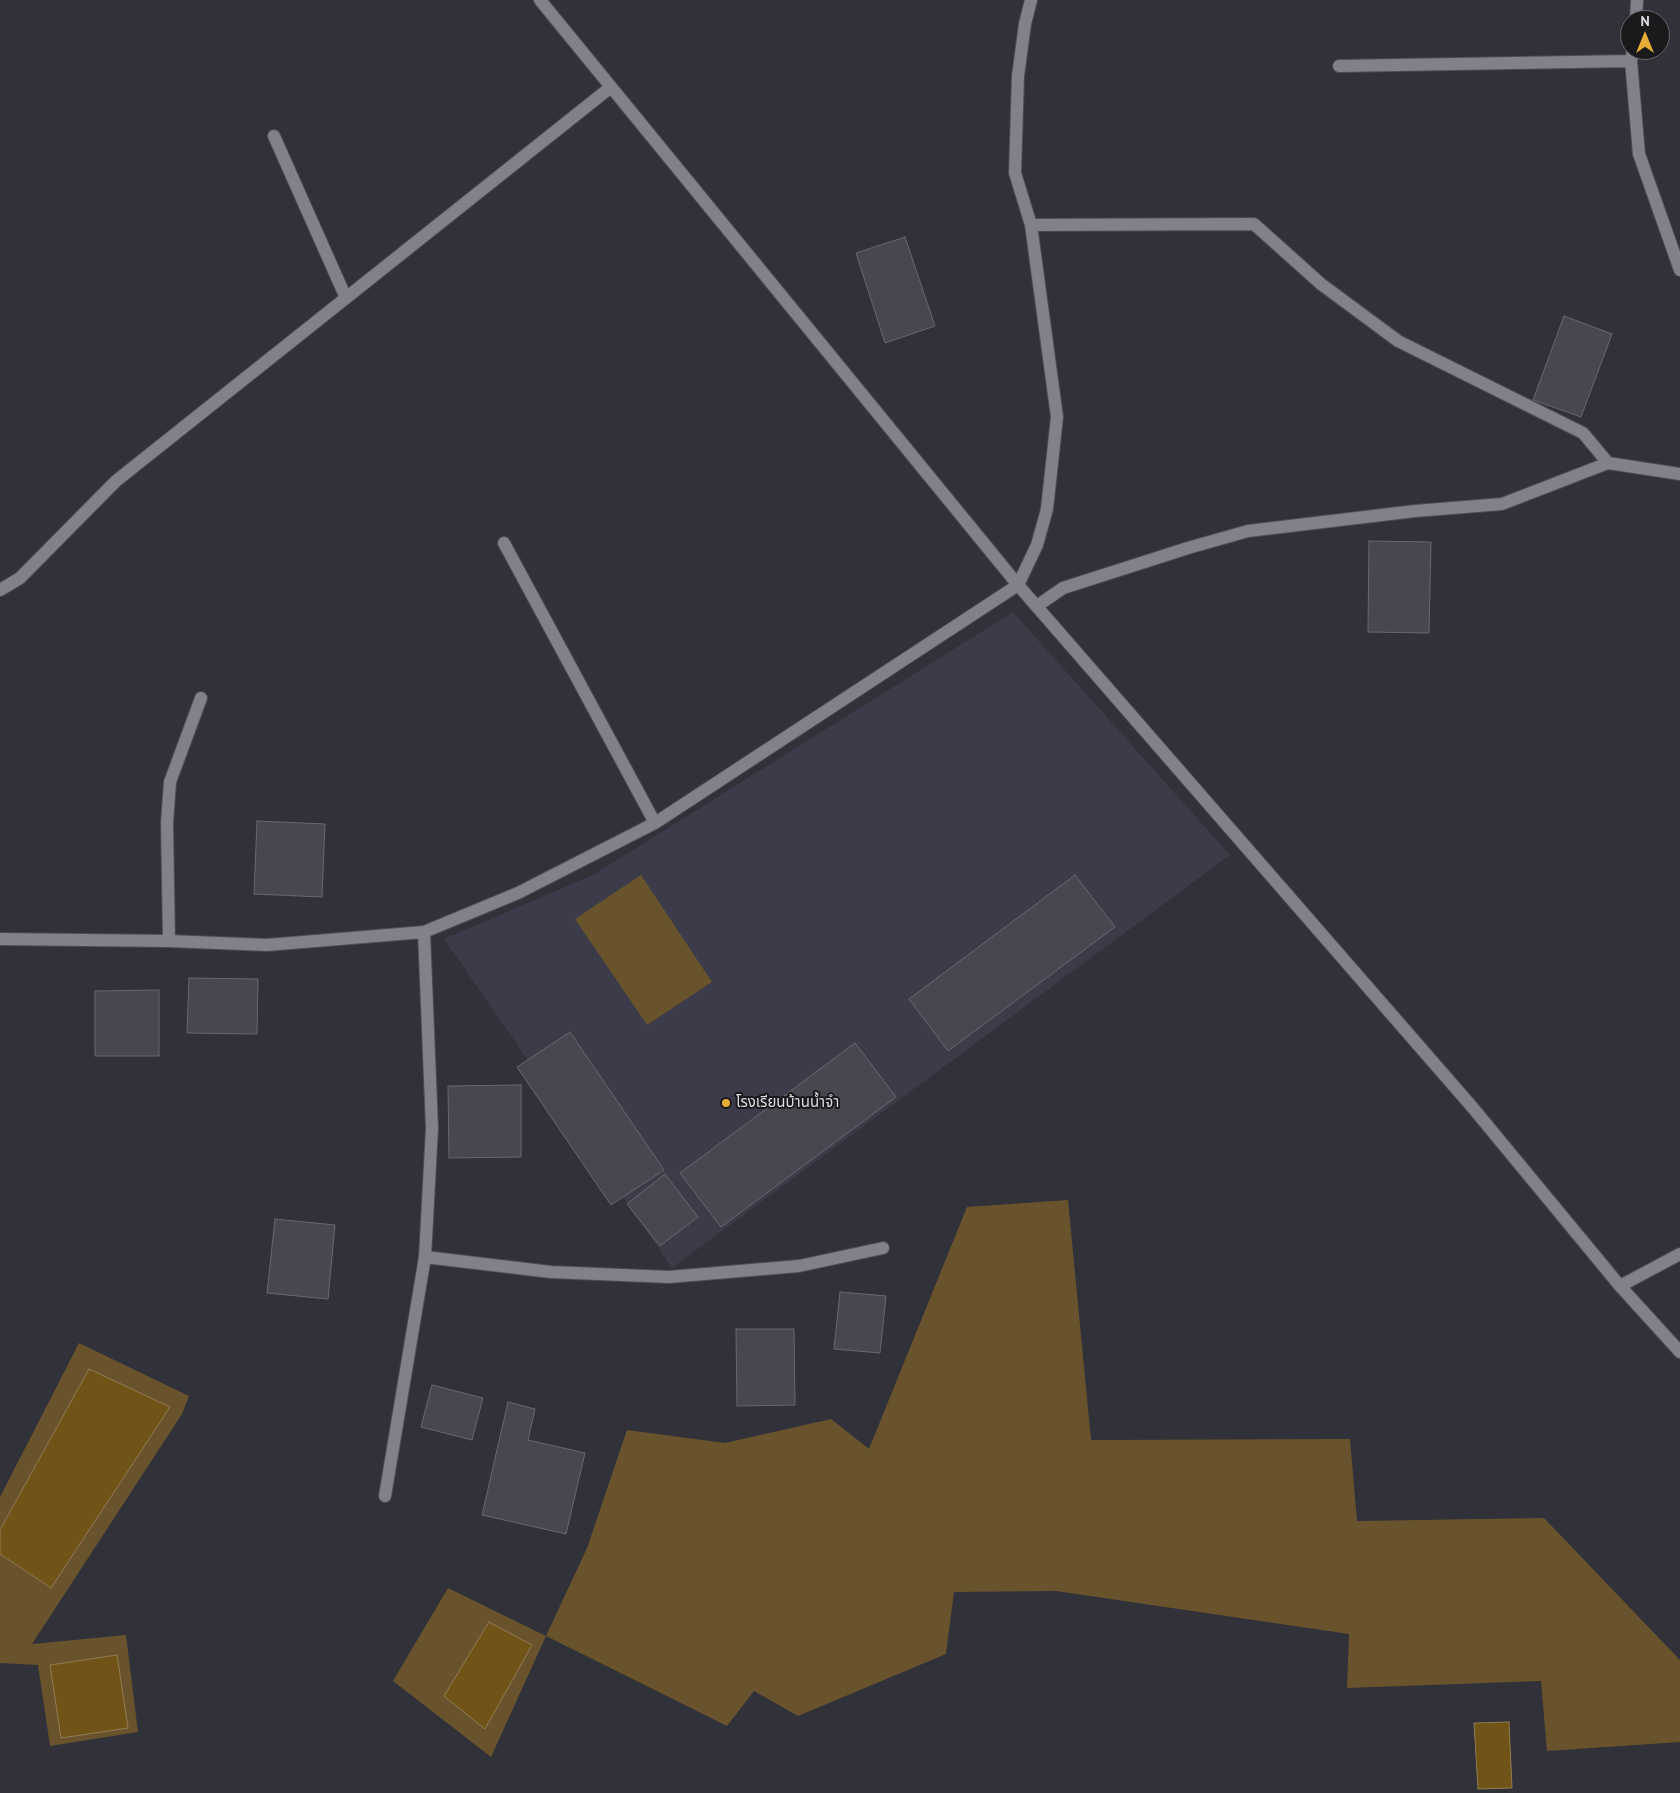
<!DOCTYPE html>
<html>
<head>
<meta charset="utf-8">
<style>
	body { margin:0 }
	#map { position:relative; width:1680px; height:1793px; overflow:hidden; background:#31313a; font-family:"PT Sans",sans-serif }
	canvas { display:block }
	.north { position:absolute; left:1620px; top:10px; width:50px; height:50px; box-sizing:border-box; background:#1a1a1d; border:1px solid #68686c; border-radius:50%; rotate:0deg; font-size:14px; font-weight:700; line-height:20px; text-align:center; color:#dddde3 }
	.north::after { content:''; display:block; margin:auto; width:18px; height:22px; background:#e5ad36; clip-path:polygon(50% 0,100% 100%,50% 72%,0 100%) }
</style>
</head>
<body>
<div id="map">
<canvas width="1680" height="1793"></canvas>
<div class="north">N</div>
</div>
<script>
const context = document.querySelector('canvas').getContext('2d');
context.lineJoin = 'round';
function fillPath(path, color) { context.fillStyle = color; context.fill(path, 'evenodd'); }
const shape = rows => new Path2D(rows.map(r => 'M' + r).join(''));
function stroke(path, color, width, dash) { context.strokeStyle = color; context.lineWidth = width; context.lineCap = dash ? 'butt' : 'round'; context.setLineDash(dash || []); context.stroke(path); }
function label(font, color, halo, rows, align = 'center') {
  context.font = font + ' "PT Sans","Noto Sans Thai",sans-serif'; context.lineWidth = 4; context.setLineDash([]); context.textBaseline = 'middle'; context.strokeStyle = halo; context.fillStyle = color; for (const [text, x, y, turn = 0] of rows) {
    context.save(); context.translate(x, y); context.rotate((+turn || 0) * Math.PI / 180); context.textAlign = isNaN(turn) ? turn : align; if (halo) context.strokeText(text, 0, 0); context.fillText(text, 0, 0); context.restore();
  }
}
fillPath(shape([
	[1013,612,1230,855,672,1268,444,939,593,875]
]), '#3b3b49');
fillPath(shape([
	[641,875,712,982,647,1025,575,919],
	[1068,1200,1091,1440,1350,1439,1357,1521,1544,1518,1680,1660,1680,1742,1547,1751,1541,1681,1347,1688,1349,1634,1056,1591,954,1592,946,1654,798,1716,754,1691,727,1726,546,1636,491,1757,393,1681,448,1588,546,1636,587,1548,627,1430,725,1443,831,1419,869,1449,967,1207],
	[79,1343,189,1396,182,1414,32,1644,126,1635,138,1732,50,1746,38,1665,0,1663,0,1554,51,1588,89,1369,0,1530,0,1497]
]), '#68532d');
const water = shape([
	[89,1369,170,1407,51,1588,0,1554,0,1530,89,1369],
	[489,1622,532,1645,485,1729,444,1696,489,1622],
	[117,1655,128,1728,61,1738,50,1665,117,1655],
	[1509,1722,1512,1788,1478,1789,1474,1723,1509,1722]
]);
fillPath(water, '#705317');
stroke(water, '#917c54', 1);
const building = shape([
	[905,237,935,326,885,343,856,253,905,237],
	[1564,316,1612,334,1581,417,1533,400,1564,316],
	[1369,541,1431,542,1429,633,1368,632,1369,541],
	[257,821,325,824,322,897,254,894,257,821],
	[1075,875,1115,927,948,1051,909,999,1075,875],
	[189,978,258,979,257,1034,187,1033,189,978],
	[159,990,159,1056,95,1056,95,991,159,990],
	[570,1032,664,1170,611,1205,517,1067,570,1032],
	[855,1043,896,1097,721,1227,680,1173,855,1043],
	[521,1085,521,1157,449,1158,448,1086,521,1085],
	[665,1174,698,1217,660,1246,627,1204,665,1174],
	[275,1219,335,1225,328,1299,267,1293,275,1219],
	[840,1292,886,1296,880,1353,834,1349,840,1292],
	[736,1329,794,1329,795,1405,737,1406,736,1329],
	[432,1385,483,1398,472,1440,421,1427,432,1385],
	[508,1402,535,1409,528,1440,585,1453,566,1534,482,1515,508,1402]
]);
fillPath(building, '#47474f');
stroke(building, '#686872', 1);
const street = shape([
	[540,0,1018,585,1473,1108,1620,1286,1680,1352],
	[1636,20,1637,0],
	[1633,50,1631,61,1639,154,1680,270],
	[1339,66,1631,61],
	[274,136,346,298],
	[1031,225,1254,224,1321,284,1398,341,1583,433,1608,463],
	[504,543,655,823],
	[0,590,20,578,116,481,611,87],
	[1037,606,1063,588,1188,548,1248,531,1415,511,1502,504,1608,463,1680,474],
	[0,939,169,941,267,945,424,932,518,893,655,823,1018,585,1037,545,1047,509,1057,417,1031,225,1015,173,1018,76,1025,24,1031,0],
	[169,941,167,823,170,782,201,698],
	[425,1257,551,1272,669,1277,799,1266,883,1248],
	[1620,1286,1680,1254],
	[385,1496,425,1257,432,1128,424,932]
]);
stroke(street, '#4c4c53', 14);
stroke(street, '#81818b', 12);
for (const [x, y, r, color] of [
	[726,1103,5,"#e5ad36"]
]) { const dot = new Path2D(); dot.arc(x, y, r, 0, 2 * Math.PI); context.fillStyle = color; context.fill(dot); stroke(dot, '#1a1a1d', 2); }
label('15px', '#dddde3', '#1a1a1d', [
	["โรงเรียนบ้านน้ำจำ",736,1103]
], 'left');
</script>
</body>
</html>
